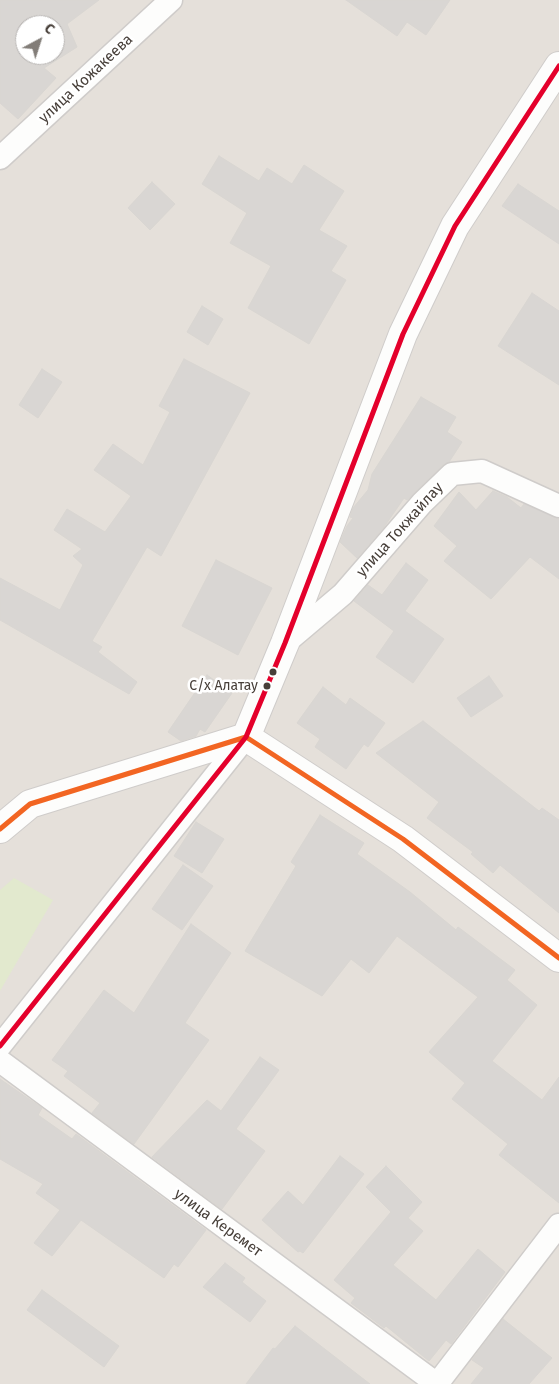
<!DOCTYPE html>
<html>
<head>
<meta charset="utf-8">
<style>
	body { margin:0 }
	#map { position:relative; width:559px; height:1384px; overflow:hidden; background:#f1efec; font-family:"Fira Sans",sans-serif }
	canvas { display:block }
	.north { position:absolute; left:15px; top:15px; width:50px; height:50px; box-sizing:border-box; background:#fff; border:1px solid #b5b2b0; border-radius:50%; rotate:40deg; font-size:14px; font-weight:700; line-height:20px; text-align:center; color:#473f39 }
	.north::after { content:''; display:block; margin:auto; width:18px; height:22px; background:#827d78; clip-path:polygon(50% 0,100% 100%,50% 72%,0 100%) }
</style>
</head>
<body>
<div id="map">
<canvas width="559" height="1384"></canvas>
<div class="north">С</div>
</div>
<script>
const context = document.querySelector('canvas').getContext('2d');
context.lineJoin = 'round';
function fillPath(path, color) { context.fillStyle = color; context.fill(path, 'evenodd'); }
const shape = rows => new Path2D(rows.map(r => 'M' + r).join(''));
function stroke(path, color, width, dash) { context.strokeStyle = color; context.lineWidth = width; context.lineCap = dash ? 'butt' : 'round'; context.setLineDash(dash || []); context.stroke(path); }
function label(font, color, halo, rows, align = 'center') {
  context.font = font + ' "Fira Sans",sans-serif'; context.lineWidth = 5; context.setLineDash([]); context.textBaseline = 'middle'; context.strokeStyle = halo; context.fillStyle = color; for (const [text, x, y, turn = 0] of rows) {
    context.save(); context.translate(x, y); context.rotate((+turn || 0) * Math.PI / 180); context.textAlign = isNaN(turn) ? turn : align; if (halo) context.strokeText(text, 0, 0); context.fillText(text, 0, 0); context.restore();
  }
}
fillPath(shape([
	[0,0,559,0,559,1384,0,1384],
	[25,25,55,25,55,55,25,55]
]), '#e5e0da');
fillPath(shape([
	[14,878,53,900,0,991,0,890]
]), '#e2e9ce');
const building = shape([
	[0,0,99,0,67,24,77,47,44,68,56,78,18,119,0,103,0,0],
	[25,25,55,25,55,55,25,55,25,25],
	[346,0,450,0,426,35,407,22,397,36,346,0],
	[219,156,259,181,267,168,292,184,304,165,344,191,319,230,347,246,331,271,346,280,309,344,248,308,271,266,230,243,247,213,202,184,219,156],
	[152,182,175,204,150,230,128,208,152,182],
	[518,184,559,211,559,244,502,206,518,184],
	[532,293,559,311,559,385,498,346,532,293],
	[202,306,223,319,208,345,187,332,202,306],
	[184,359,250,393,161,556,147,547,92,641,102,647,98,652,137,682,129,694,0,620,0,578,60,610,83,565,73,556,82,549,54,530,67,509,105,532,131,496,94,470,113,444,143,465,170,412,159,406,184,359],
	[42,369,62,382,38,418,19,405,42,369],
	[421,397,456,417,447,432,462,442,449,462,443,465,407,500,404,498,384,527,357,558,340,542,347,526,353,518,350,517,353,508,368,490,372,474,421,397],
	[493,491,507,497,521,508,524,504,559,519,559,579,530,557,491,599,444,561,457,546,434,526,459,492,476,510,493,491],
	[216,560,272,588,238,655,182,626,216,560],
	[406,563,428,580,405,611,444,639,413,683,376,657,394,631,354,601,368,585,382,595,406,563],
	[207,675,232,693,205,732,200,729,196,736,181,741,168,732,207,675],
	[489,676,503,696,471,717,457,698,489,676],
	[323,687,346,705,350,698,385,723,368,747,364,744,346,769,315,747,320,739,297,723,323,687],
	[423,721,539,811,542,808,559,820,559,913,500,865,493,873,471,854,473,852,427,818,439,802,376,753,423,721],
	[320,815,364,843,357,854,410,892,456,930,458,927,515,970,507,980,537,1005,492,1061,542,1100,559,1077,559,1203,499,1155,508,1144,452,1099,465,1083,429,1052,478,997,397,936,369,973,351,959,322,996,245,951,296,866,291,862,320,815],
	[196,822,224,839,202,873,174,856,196,822],
	[183,865,213,886,182,930,152,909,183,865],
	[191,924,231,953,185,1023,209,1040,134,1144,92,1113,100,1103,64,1076,68,1071,52,1060,104,990,134,1013,191,924],
	[260,1057,279,1070,236,1129,265,1151,222,1209,152,1157,207,1100,221,1111,260,1057],
	[0,1079,42,1108,38,1115,72,1139,76,1134,206,1230,178,1267,174,1264,164,1278,81,1220,52,1256,34,1243,60,1210,36,1193,43,1184,0,1159,0,1079],
	[340,1156,364,1174,303,1253,300,1251,298,1252,262,1220,288,1191,303,1205,340,1156],
	[386,1166,422,1202,408,1218,423,1231,393,1265,436,1300,478,1249,505,1272,451,1344,446,1340,429,1361,386,1326,384,1328,351,1303,355,1298,334,1280,391,1212,366,1187,386,1166],
	[225,1263,245,1278,242,1282,266,1301,250,1322,203,1287,225,1263],
	[42,1290,119,1346,104,1367,27,1310,42,1290],
	[503,1319,552,1358,529,1384,471,1384,484,1368,472,1360,503,1319],
	[295,1326,370,1384,246,1384,273,1348,275,1349,295,1326]
]);
fillPath(building, '#d9d6d3');
stroke(building, '#d9d6d2', 1);
const minor = shape([
	[0,158,171,0],
	[285,643,343,594,422,503,452,474,482,471,559,506],
	[0,1046,246,737],
	[0,1061,437,1384],
	[437,1384,559,1225]
]);
const tertiary = shape([
	[246,737,285,643,403,334,455,226,559,66],
	[0,829,30,804,246,737,403,839,559,958]
]);
stroke(minor, '#cfccca', 25);
stroke(tertiary, '#cfccca', 30);
stroke(minor, '#fdfdfc', 22);
stroke(tertiary, '#fdfdfc', 28);
stroke(shape([
	[0,829,30,804,246,737,403,839,559,958]
]), '#f26522', 5);
stroke(shape([
	[0,1046,246,737,285,643,403,334,455,226,559,66]
]), '#e4002b', 5);
for (const [x, y, r, color] of [
	[273,672,4.5,"#473f39"],
	[267,686,4.5,"#473f39"]
]) { const dot = new Path2D(); dot.arc(x, y, r, 0, 2 * Math.PI); context.fillStyle = color; context.fill(dot); stroke(dot, '#fff', 2); }
label('14px', '#473f39', '#fff', [
	["С/х Алатау",258,686]
], 'right');
label('15px', '#473f39', '#fff', [
	["улица Кожакеева",86,79,-43],
	["улица Токжайлау",400,530,-48],
	["улица Керемет",218,1223,36]
]);
</script>
</body>
</html>
